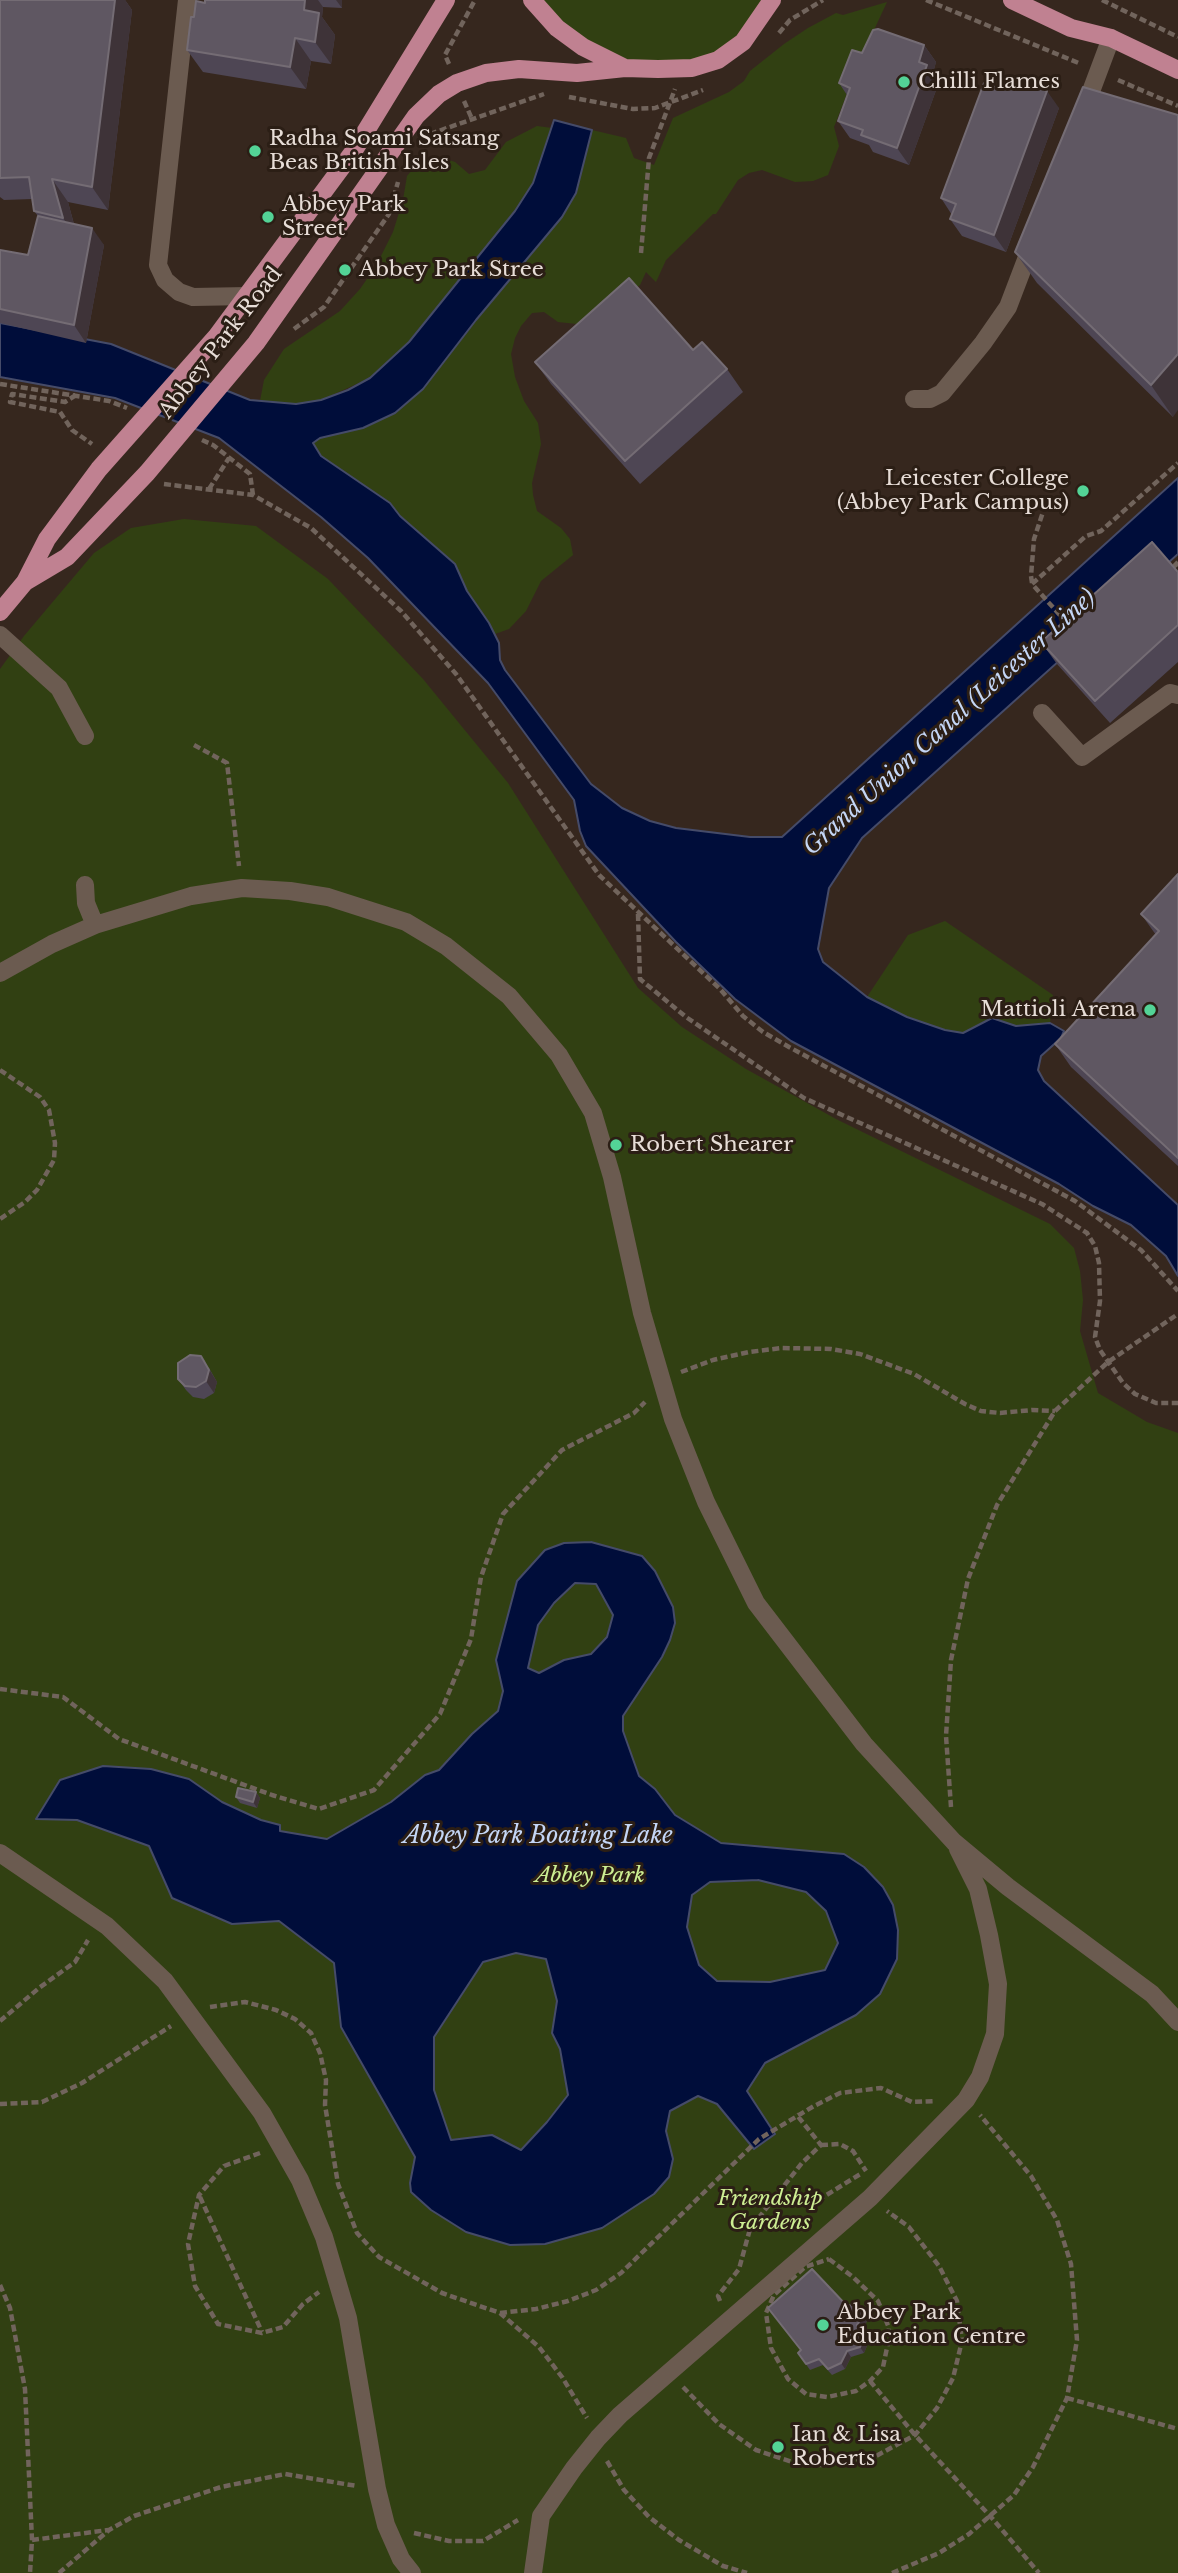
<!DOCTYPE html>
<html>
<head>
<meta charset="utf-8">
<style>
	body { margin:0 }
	canvas { display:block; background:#36271e }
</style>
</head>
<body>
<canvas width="1178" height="2573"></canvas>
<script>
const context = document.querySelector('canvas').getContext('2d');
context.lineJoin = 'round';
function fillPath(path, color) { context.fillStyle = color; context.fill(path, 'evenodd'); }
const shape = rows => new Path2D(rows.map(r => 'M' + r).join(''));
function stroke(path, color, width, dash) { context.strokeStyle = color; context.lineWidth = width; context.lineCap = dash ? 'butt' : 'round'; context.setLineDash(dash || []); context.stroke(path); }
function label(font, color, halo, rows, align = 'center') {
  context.font = font + ' "Libre Baskerville",serif'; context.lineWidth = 6; context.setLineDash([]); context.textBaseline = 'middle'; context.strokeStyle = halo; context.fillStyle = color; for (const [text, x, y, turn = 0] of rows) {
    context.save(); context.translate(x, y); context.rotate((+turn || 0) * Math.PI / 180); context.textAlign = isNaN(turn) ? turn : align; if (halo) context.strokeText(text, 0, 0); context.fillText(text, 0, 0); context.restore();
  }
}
fillPath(shape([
	[532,0,772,0,718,60,625,68],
	[887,2,861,58,834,127,839,146,828,175,813,181,795,182,762,170,749,173,738,180,716,214,713,214,666,260,656,282,646,272,640,285,620,300,589,319,577,324,558,322,544,312,532,313,521,326,515,338,511,354,515,377,524,401,538,423,541,444,532,483,533,495,537,511,561,528,570,539,573,555,541,581,526,611,509,629,495,634,467,591,455,564,400,516,390,503,321,456,313,442,320,438,363,428,395,413,423,389,576,193,592,130,626,138,634,158,654,165,673,118,729,92,744,81,750,71,784,44,808,28,836,13,843,15],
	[537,126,552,128,533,183,515,210,409,342,386,366,370,378,321,400,296,404,260,401,264,380,284,349,340,311,360,289,376,266,393,232,403,200,407,176,420,161,437,156,455,162,469,174,485,170,506,142],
	[184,519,256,526,328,579,423,679,508,783,638,988,682,1027,746,1069,836,1119,1050,1224,1074,1248,1080,1271,1083,1300,1080,1331,1098,1393,1147,1422,1178,1433,1178,2573,0,2573,0,669,24,636,94,553,131,528],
	[945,921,1053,995,1050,1023,1016,1026,992,1018,963,1033,945,1030,907,1017,867,997,908,935]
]), '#314012');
const water = shape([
	[554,120,592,130,576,193,562,217,476,320,423,389,395,413,363,428,320,438,313,443,321,456,390,503,400,516,455,564,467,591,489,623,499,643,500,660,505,670,591,784,622,808,650,821,676,828,750,837,782,837,1178,478,1178,554,862,838,829,888,818,949,823,962,867,997,907,1017,945,1030,963,1033,992,1018,1016,1026,1050,1023,1064,1031,1061,1038,1041,1056,1038,1070,1044,1081,1178,1205,1178,1276,1166,1256,1131,1225,1093,1206,1059,1184,791,1041,735,999,676,942,586,846,580,831,574,800,488,683,368,558,321,517,219,438,115,398,0,377,0,323,111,344,250,400,296,404,321,400,348,390,370,378,409,342,515,211,533,183,554,120],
	[591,1542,642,1556,655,1571,673,1607,675,1623,670,1640,662,1657,623,1716,623,1731,639,1776,655,1789,675,1815,721,1843,844,1854,864,1867,883,1887,893,1905,898,1930,897,1959,880,1994,856,2015,765,2063,747,2091,775,2134,754,2149,717,2104,698,2096,670,2111,666,2131,673,2159,669,2177,654,2194,602,2228,545,2244,510,2245,466,2232,431,2210,411,2192,410,2183,415,2157,341,2027,334,1963,279,1921,232,1924,172,1898,149,1846,77,1820,36,1819,60,1780,103,1766,151,1769,189,1779,222,1802,261,1820,280,1825,280,1831,327,1839,391,1802,425,1775,439,1770,472,1734,498,1711,503,1691,496,1660,517,1581,545,1550,564,1543,591,1542],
	[575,1583,596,1584,613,1615,607,1637,591,1654,564,1660,539,1673,528,1668,538,1625,554,1603,575,1583],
	[758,1880,806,1892,826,1911,838,1943,825,1970,770,1982,717,1981,699,1965,687,1927,692,1895,710,1882,758,1880],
	[516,1953,546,1959,557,2001,552,2033,560,2049,568,2095,547,2122,521,2150,492,2135,451,2140,434,2090,434,2037,483,1962,516,1953]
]);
fillPath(water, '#000d3a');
stroke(water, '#454b69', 2);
stroke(shape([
	[926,0,1081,64],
	[1102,0,1178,37],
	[779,33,790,20,823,0],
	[449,64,445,55,475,0],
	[1118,80,1178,106],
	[569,97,633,109,655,108,703,90],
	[464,101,472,119],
	[430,134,544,94],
	[641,253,649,158,675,89],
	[294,329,324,307,389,214,398,182],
	[0,384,109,401,127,408],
	[76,395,65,402,12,394,10,402,60,412,72,430,92,444],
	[202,440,213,445,250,474,253,495],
	[164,484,253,495,311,528,401,611,456,674,599,875,720,989,743,1016,763,1032,789,1047,1075,1201,1141,1250,1178,1291],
	[209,489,229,458],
	[1178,562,1175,565,1178,569],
	[1032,583,1031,576,1034,539,1043,512],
	[1067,623,1032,584,1086,536,1101,531,1178,463],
	[194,745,227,763,239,866],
	[638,914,640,979,686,1017,804,1098,1042,1204,1087,1233,1095,1246,1099,1263,1100,1301,1095,1337,1100,1350,1123,1383,1135,1394,1156,1403,1178,1403],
	[0,1070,40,1097,49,1110,55,1143,54,1160,37,1190,25,1202,0,1219],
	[681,1372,713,1360,749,1352,782,1348,831,1349,860,1354,914,1374,965,1404,981,1411,1000,1413,1032,1410,1055,1411],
	[0,1689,63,1697,119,1739,272,1795,319,1809,374,1790,440,1714,471,1639,481,1577,503,1514,562,1450,634,1413,645,1402],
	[951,1807,946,1736,951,1660,968,1579,997,1505,1055,1411,1108,1362,1178,1314],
	[210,2007,245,2002,276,2010,295,2019,311,2033,320,2053,326,2080,325,2105,338,2184,357,2233,379,2257,442,2293,500,2313,539,2347,562,2377,587,2418],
	[0,2021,39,1988,75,1962,88,1940],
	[0,2104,42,2102,82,2083,171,2026],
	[821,2145,840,2144,853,2151,866,2171],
	[260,2153,224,2166,199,2195,188,2244,195,2286,218,2324,262,2333,283,2327,303,2304,319,2292],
	[776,2195,787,2198,820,2199,862,2173],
	[200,2197,262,2332],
	[829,2259,853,2277,878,2301,889,2328,888,2343,883,2367,870,2381,856,2391,827,2397,806,2394,788,2379,771,2348,766,2313,774,2295,805,2267,829,2259],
	[0,2285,10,2308,25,2389,32,2540,30,2573],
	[720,2301,718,2296,739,2269,750,2229,802,2163,821,2145,796,2114],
	[500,2313,536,2309,568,2301,596,2290,621,2273,759,2139,814,2106,840,2093,881,2088,912,2102,936,2101],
	[870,2381,915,2435,991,2517,1039,2573],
	[683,2387,719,2424,756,2450,795,2463,821,2465,876,2456,915,2435,937,2408,953,2378,962,2341,957,2301,939,2266,909,2227,887,2211],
	[1067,2398,1178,2429],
	[607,2461,624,2490,649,2517,679,2540,723,2566,747,2573],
	[414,2533,449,2541,483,2541,518,2520],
	[32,2540,108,2530],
	[59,2573,109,2530,134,2516,221,2487,285,2474,357,2486],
	[892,2573,939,2553,969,2534,1014,2495,1033,2467,1067,2398,1077,2340,1071,2264,1057,2220,1031,2176,980,2115]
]), '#71645c', 4.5, [7, 3.5]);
stroke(shape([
	[187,0,158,265,165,280,179,292,193,297,248,296],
	[1084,110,1111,38],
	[914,399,930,399,942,393,983,343,1008,307,1032,244],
	[0,635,59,688,85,736],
	[1042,713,1082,757,1170,693,1178,695],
	[85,885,86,903,95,925],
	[0,973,52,944,95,925,191,896,242,888,290,891,328,897,406,922,446,946,509,996,559,1055,593,1113,612,1177,642,1313,673,1419,706,1502,756,1603,864,1744,954,1842,1008,1887,1152,1994,1178,2022],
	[0,1853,107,1926,165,1981,262,2113,300,2180,324,2237,348,2318,377,2489,386,2525,401,2559,412,2573],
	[533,2573,541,2516,574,2468,598,2438,620,2415,870,2198,966,2100,980,2077,995,2034,998,1984,989,1935,978,1889,958,1849]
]), '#6b5b50', 18);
stroke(shape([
	[532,0,557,28,583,47,625,68,658,69,692,68,718,60,743,42,772,0],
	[1012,0,1071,28,1111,38,1178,70],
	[25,582,67,557,147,473,256,343,416,116,439,94,457,83,486,73,519,69,577,73,625,68],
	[0,612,25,582,47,539,99,469,216,337,353,152,446,0]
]), '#c08191', 18);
fillPath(shape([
	[0,0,125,0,132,10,108,210,68,202,74,224,104,245,86,343,0,323,0,250,28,255,38,216,34,211,32,199,4,200,0,197],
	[205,0,342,0,342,8,323,7,322,17,335,35,331,64,311,61,306,89,203,72,187,50,194,17,205,3],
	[924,45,936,62,933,73,939,82,909,165,873,152,869,145,850,138,838,121,847,95,839,83,862,53],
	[1001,89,1059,108,1006,252,962,236,950,219,952,215,941,198],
	[1178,115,1173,417,1037,283,1015,252],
	[693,350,727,369,743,392,640,484,551,384,535,362],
	[1178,572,1178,662,1110,723,1057,664,1041,642],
	[1178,874,1178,1166,1071,1067,1055,1044,1156,935,1141,914],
	[209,1368,217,1382,214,1393,204,1399,193,1397,186,1390,178,1379],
	[256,1792,260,1798,257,1808,240,1803,236,1797],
	[847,2306,864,2314,868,2319,862,2331,869,2341,864,2353,851,2357,845,2369,832,2375,823,2365,810,2370,798,2353]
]), '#4e4654');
fillPath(shape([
	[115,0,125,0,132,10,108,210,92,187],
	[305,0,318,0,323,7,322,17,335,35,331,64,315,42,304,10],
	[336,0,342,0,342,8],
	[295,38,311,61,306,89,290,67],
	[924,45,936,62,933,73,939,82,909,165,897,148],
	[1047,91,1059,108,1006,252,994,235],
	[52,179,68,202,78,240,63,218],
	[92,228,104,245,86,343,74,325],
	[1178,354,1178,410,1173,417,1151,385],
	[201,1356,217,1382,214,1393,206,1381],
	[256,1792,260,1798,257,1808,253,1802],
	[864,2314,868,2319,861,2331,857,2325],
	[865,2335,869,2341,864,2353,860,2347],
	[847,2351,851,2357,845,2369,841,2363]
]), '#3e3338');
const building = shape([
	[0,0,115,0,92,187,52,179,63,218,34,211,29,177,0,178,0,0],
	[205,0,305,0,304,10,319,13,315,42,295,38,290,67,187,50,191,17,194,17,196,1,205,3,205,0],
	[878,29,924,45,919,62,927,65,897,148,861,135,863,130,838,121,850,88,839,83,852,50,862,53,873,30,878,29],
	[1006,76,1047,91,994,235,950,219,956,204,941,198,984,83,1001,89,1006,76],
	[1083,87,1178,115,1178,354,1151,385,1015,252,1083,87],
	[38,216,92,228,74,325,0,309,0,250,28,255,38,216],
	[629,278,693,350,702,342,727,369,625,461,535,362,629,278],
	[1152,542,1178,572,1178,625,1095,701,1041,642,1152,542],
	[1178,874,1178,1158,1055,1044,1159,931,1141,914,1178,874],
	[190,1355,201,1356,209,1370,206,1381,196,1387,185,1386,178,1379,178,1363,190,1355],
	[238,1788,256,1792,253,1802,236,1797,238,1788],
	[812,2269,847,2306,854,2304,864,2314,857,2325,865,2335,860,2347,847,2351,841,2363,828,2369,819,2359,806,2364,798,2353,801,2350,768,2308,812,2269]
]);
fillPath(building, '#5f5762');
stroke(building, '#746c74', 2);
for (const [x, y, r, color] of [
	[904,82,7,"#53d396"],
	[255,151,7,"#53d396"],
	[268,217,7,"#53d396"],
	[345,270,7,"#53d396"],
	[1083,491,7,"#53d396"],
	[1150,1010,7,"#53d396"],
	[616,1145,7,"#53d396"],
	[823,2325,7,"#53d396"],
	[778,2447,7,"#53d396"]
]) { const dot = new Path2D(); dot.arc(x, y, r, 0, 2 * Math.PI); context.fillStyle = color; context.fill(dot); stroke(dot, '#2b1e15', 2.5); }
label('21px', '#e7ddd7', '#2b1e15', [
	["Chilli Flames",918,82],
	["Radha Soami Satsang",269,139],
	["Beas British Isles",269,163],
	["Abbey Park",282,205],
	["Street",282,229],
	["Abbey Park Stree",359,270],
	["Leicester College",1069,479,"right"],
	["(Abbey Park Campus)",1069,503,"right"],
	["Mattioli Arena",1136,1010,"right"],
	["Robert Shearer",630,1145],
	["Abbey Park",837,2313],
	["Education Centre",837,2337],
	["Ian & Lisa",792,2435],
	["Roberts",792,2459]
], 'left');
label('21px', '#e7ddd7', '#2b1e15', [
	["Abbey Park Road",221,343,-52]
]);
label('italic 21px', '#cdee93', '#2b1e15', [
	["Abbey Park",590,1876],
	["Friendship",770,2199],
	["Gardens",770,2223]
]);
label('italic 23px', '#c4d6f6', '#2b1e15', [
	["Grand Union Canal (Leicester Line)",950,723,-42],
	["Abbey Park Boating Lake",538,1837]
]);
</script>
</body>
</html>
